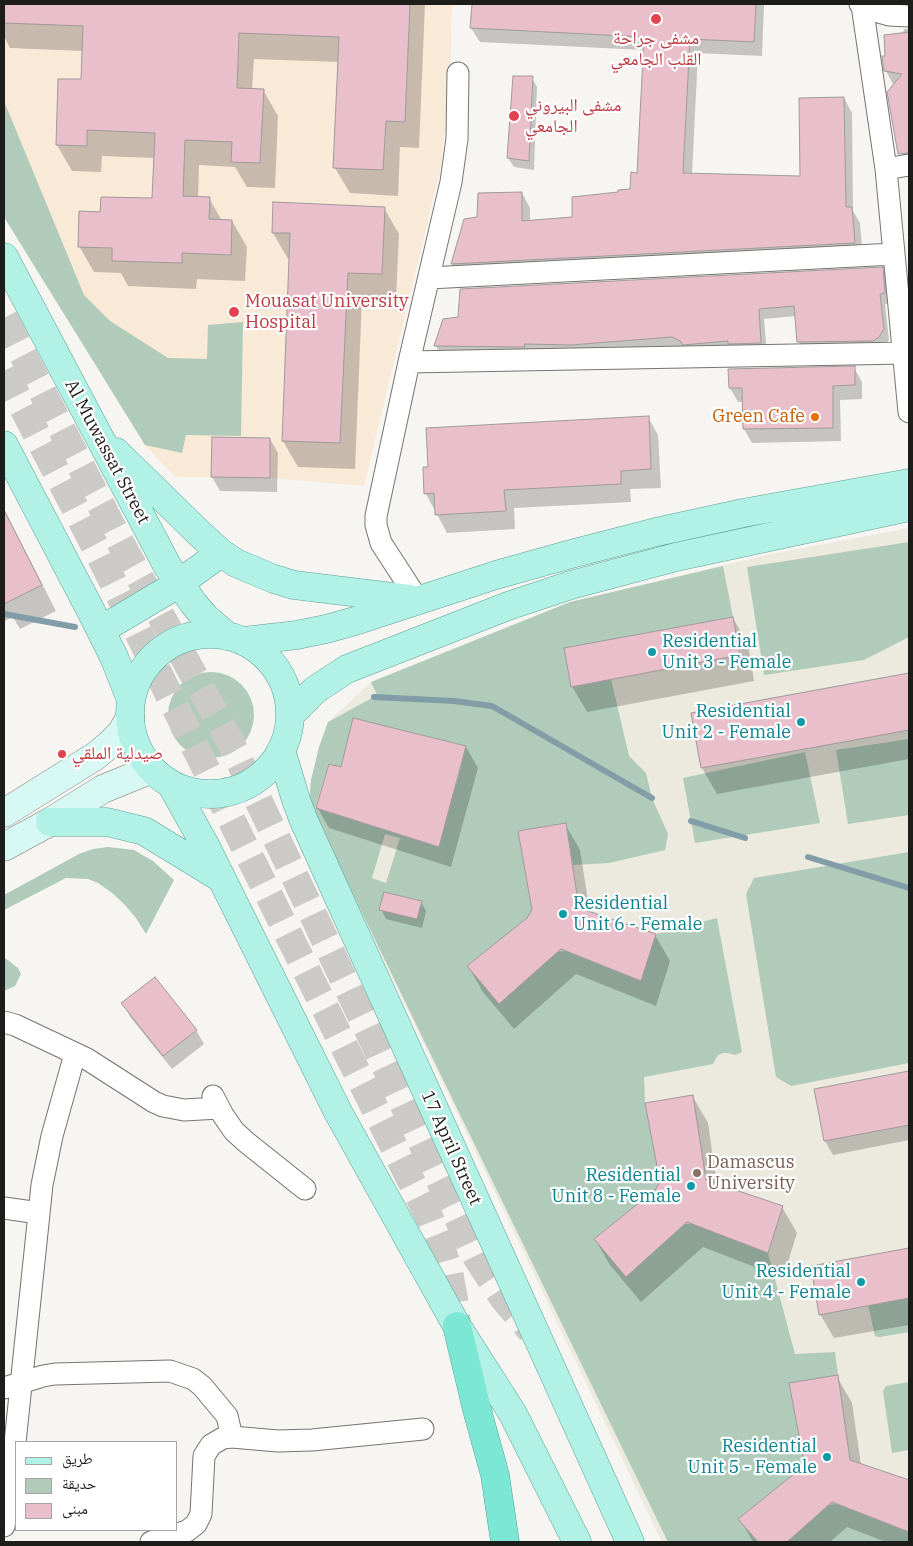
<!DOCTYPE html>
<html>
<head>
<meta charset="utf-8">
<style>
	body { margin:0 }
	#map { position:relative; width:913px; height:1546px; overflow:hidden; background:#f7f5f1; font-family:"IBM Plex Serif","Noto Naskh Arabic",serif }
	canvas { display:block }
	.frame { position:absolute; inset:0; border:5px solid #1d1d1b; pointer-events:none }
	.legend { position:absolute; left:15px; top:1441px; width:162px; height:90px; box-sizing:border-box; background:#fff; border:1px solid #a5a5a4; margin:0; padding:6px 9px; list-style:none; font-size:15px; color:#1d1d1b }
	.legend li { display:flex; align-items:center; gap:10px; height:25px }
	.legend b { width:25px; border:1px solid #a5a5a4 }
</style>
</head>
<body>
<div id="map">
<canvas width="913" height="1546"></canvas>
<div class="frame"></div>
<ul class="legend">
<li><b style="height:6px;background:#b1f1e6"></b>طريق</li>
<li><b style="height:14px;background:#b0cbb9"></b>حديقة</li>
<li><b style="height:14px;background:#e8bfcb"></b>مبنى</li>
</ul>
</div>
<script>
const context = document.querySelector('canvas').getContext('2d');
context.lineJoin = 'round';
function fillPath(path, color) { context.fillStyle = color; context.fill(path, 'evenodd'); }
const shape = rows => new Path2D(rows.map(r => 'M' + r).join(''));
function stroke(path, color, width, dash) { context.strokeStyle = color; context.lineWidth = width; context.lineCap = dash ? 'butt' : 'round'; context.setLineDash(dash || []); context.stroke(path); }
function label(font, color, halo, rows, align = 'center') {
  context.font = font + ' "IBM Plex Serif","Noto Naskh Arabic",serif'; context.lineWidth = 4.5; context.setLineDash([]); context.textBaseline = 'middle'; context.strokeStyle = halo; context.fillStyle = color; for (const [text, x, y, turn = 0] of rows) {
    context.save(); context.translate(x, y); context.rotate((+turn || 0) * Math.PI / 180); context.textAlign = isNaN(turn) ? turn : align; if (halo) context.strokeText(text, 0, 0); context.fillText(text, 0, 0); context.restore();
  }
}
fillPath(shape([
	[909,528,909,1542,662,1542,309,804,311,780,319,747,328,722,371,682,570,602,771,554]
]), '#ece9de');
fillPath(shape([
	[4,4,452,4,450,78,441,166,364,486,270,478,175,477,145,445,4,217]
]), '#f9e9d7');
fillPath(shape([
	[4,101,84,295,110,321,168,358,207,359,208,325,243,322,241,436,186,435,182,453,145,445,4,217],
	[909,542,909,637,864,660,764,675,747,567],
	[723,566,733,617,564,648,571,686,611,679,629,756,646,773,652,798,668,834,665,850,609,863,573,865,566,823,518,831,532,910,527,918,467,966,499,1004,557,952,566,951,641,981,656,934,717,918,742,1052,735,1055,728,1053,723,1053,718,1055,713,1064,644,1077,645,1103,660,1182,655,1190,594,1239,626,1277,685,1224,693,1224,768,1253,795,1354,835,1352,838,1375,804,1462,799,1470,739,1519,758,1542,668,1542,309,804,311,780,319,747,328,722,374,697,378,697,371,682,570,602],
	[353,718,466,746,457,784,344,756],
	[329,764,452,798,439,847,315,808],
	[385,834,400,838,386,883,372,878],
	[384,892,421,901,417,919,379,909],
	'168 715a43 43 0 1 1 86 0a43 43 0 1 1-86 0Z',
	[909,739,909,815,848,824,836,750],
	[805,752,820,823,695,843,683,778],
	[108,847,134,850,153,861,174,880,146,934,136,918,124,904,112,893,98,883,88,879,66,878,4,910,4,895,79,854,93,849],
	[909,852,909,1063,791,1086,776,1077,746,894,754,878],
	[4,957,18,968,21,974,15,986,4,991],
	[909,1298,909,1332,880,1337,875,1336,868,1305],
	[909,1382,909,1450,892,1453,883,1391,886,1386],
	[837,1504,909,1532,909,1542,787,1542,829,1505]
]), '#b0cbb9');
fillPath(shape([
	[4,4,425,4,419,148,400,147,398,196,350,193,335,168,339,62,254,59,252,90,263,90,278,116,275,188,247,187,235,167,199,165,198,198,209,198,222,221,232,221,247,247,245,281,197,279,196,289,128,286,121,273,94,272,79,246,153,199,155,158,102,156,101,172,72,171,57,145,82,80,83,51,10,48,4,36],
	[473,4,764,4,762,56,698,53,692,175,802,177,844,98,852,113,853,211,860,223,863,258,461,278,452,264,465,220,478,218,522,193,530,208,530,221,573,219,631,191,638,174,644,50,480,42,471,28],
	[904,29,909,29,909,166,901,153,895,84,893,84,886,71,886,57,903,34],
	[532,78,537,87,534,170,514,167,508,158],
	[384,208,399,234,396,300,362,298,355,469,298,467,283,441,290,259,288,259,273,233],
	[882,268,888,279,890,304,885,304,889,340,885,347,805,353,799,342,796,316,764,319,767,353,442,357,436,346,444,320],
	[854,368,862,382,862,399,840,400,841,441,752,443,744,429,744,402,738,402,730,388],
	[648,417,658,435,661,488,630,489,631,502,514,508,515,529,447,533,426,494,429,468],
	[270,439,278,453,277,492,220,491,212,477],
	[4,509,56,611,20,629,13,617,4,621],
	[733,618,748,644,754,681,587,712,572,686],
	[909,674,909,759,717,794,702,768,692,714],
	[466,747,478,768,451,867,329,828,317,807,342,769],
	[565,824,580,850,590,913,655,935,670,961,656,1006,576,974,514,1029,483,992,468,966,528,919,534,910],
	[421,902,426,911,422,928,386,919,381,909],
	[123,1004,196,1030,204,1044,172,1069,131,1018],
	[909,1073,909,1140,833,1155,825,1141,815,1090],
	[693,1097,708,1123,717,1185,782,1207,797,1233,783,1278,703,1247,641,1302,610,1265,595,1239,656,1191,661,1182],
	[909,1250,909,1325,834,1338,820,1314,812,1267],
	[837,1377,852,1403,861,1465,909,1482,909,1542,886,1542,847,1527,830,1542,753,1542,740,1519,800,1471,806,1463]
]), '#0003');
stroke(shape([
	[4,614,75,627],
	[374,697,454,701,492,706,652,798],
	[691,821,745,838],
	[808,857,909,888]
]), '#819ea8', 6);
const building = shape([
	[4,4,410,4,405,122,386,121,383,170,333,168,339,37,239,33,237,88,264,89,260,163,231,162,232,142,185,140,183,196,210,197,209,219,232,220,231,255,182,253,182,263,112,261,112,248,78,247,79,211,100,212,101,197,152,198,155,133,87,130,87,146,56,145,58,79,81,79,83,26,4,23,4,4],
	[472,4,756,4,754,42,690,39,683,173,800,176,799,98,844,97,846,207,852,207,855,243,451,264,464,219,477,217,478,193,522,192,522,221,572,217,572,197,618,192,618,190,630,189,631,172,637,173,644,37,470,28,472,4],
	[909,32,909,153,898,154,887,92,902,74,884,71,882,56,885,56,884,35,909,32],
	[513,76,533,76,529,161,507,158,513,76],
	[273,202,385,207,382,274,348,273,340,443,282,441,290,233,272,233,273,202],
	[883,267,885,293,880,294,884,329,879,337,873,341,797,342,794,306,759,309,761,343,728,344,728,341,683,345,680,341,672,337,571,345,524,344,525,347,434,346,443,319,458,317,460,289,883,267],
	[855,366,855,385,833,386,833,428,743,429,742,388,729,388,728,369,855,366],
	[649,416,651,469,621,471,621,484,504,490,506,511,435,515,434,493,424,494,423,467,428,467,426,428,649,416],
	[212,437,270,438,270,478,211,477,212,437],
	[4,510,42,585,4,604,4,510],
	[733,617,740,655,571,687,564,648,733,617],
	[909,673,909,730,701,768,691,713,909,673],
	[353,718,466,746,439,847,316,808,329,764,341,767,353,718],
	[566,823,579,908,656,934,641,981,561,949,499,1004,467,966,527,918,532,910,518,831,566,823],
	[384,892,422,901,417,919,379,910,384,892],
	[155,977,197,1030,163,1056,121,1003,155,977],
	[909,1071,909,1125,824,1141,814,1089,909,1071],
	[693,1095,706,1180,783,1206,768,1253,687,1222,626,1277,594,1239,655,1190,660,1182,645,1103,693,1095],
	[909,1248,909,1298,819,1315,811,1266,909,1248],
	[838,1375,850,1460,909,1480,909,1532,832,1502,787,1542,758,1542,738,1519,799,1470,804,1462,789,1383,838,1375]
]);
fillPath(building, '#e8bfcb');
stroke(building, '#9f9a9b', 1);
stroke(shape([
	[4,318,120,542,229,739,477,1258,504,1299,531,1331],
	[4,371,98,552,431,1221,441,1246,449,1272,454,1299,457,1325]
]), '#cbcac6', 28, [28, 14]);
const street = shape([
	[860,4,875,11,889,15,909,16],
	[862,5,886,169,909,412],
	[886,169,909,165],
	[429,278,894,254],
	[409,362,905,353],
	[418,600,381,543,376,525,376,516,409,362,451,182,457,139,458,73],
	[4,1022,15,1025,87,1059,154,1102,163,1106,184,1110,219,1108],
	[213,1096,223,1115,234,1131,246,1142,305,1189],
	[4,1208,39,1213],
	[4,1388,43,1376,55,1374,170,1371,193,1379,202,1386,227,1416,232,1437],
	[4,1526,9,1500,42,1185,52,1136,75,1054],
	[151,1542,187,1531,196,1524,201,1514,204,1456,211,1445,223,1438,232,1437,278,1441,312,1440,423,1429]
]);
const secondary = shape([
	[4,813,94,757,109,745,121,733,130,718],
	[4,847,50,822,103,789,152,769]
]);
const primary = shape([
	[4,257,168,567,194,604,206,618,227,636],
	[4,445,91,611,114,657,131,700],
	[116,452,202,536,221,553,236,563,274,579,294,585,409,599],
	[101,630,178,584,221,553],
	'130 714a80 80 0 1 1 160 0a80 80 0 1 1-160 0Z',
	[244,641,297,635,326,629,355,621,496,575,571,554,656,532,743,513,909,483],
	[290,715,315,690,347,669,508,606,571,585,676,557,909,507],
	[281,750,296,800,304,821,630,1542],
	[171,784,205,845,338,1112,457,1326,513,1414,577,1542],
	[50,822,107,822,144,831,221,878]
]);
const highway = shape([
	[457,1326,477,1410,495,1475,505,1542]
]);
stroke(street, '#757470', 23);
stroke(secondary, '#757470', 29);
stroke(primary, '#5ba095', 29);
stroke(highway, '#5ba095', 29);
stroke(street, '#fff', 21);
stroke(secondary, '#d8f8f3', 28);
stroke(primary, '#b1f1e6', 28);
stroke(highway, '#7de7d6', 28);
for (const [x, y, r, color] of [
	[656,19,6,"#e0444e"],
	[514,116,6,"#e0444e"],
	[234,312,6,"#e0444e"],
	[815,417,5,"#e8710a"],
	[652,652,5,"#0f9aa8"],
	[801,722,5,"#0f9aa8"],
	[62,754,5,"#e0444e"],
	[563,914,5,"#0f9aa8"],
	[697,1173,5,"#8d6e63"],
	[691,1186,5,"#0f9aa8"],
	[861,1282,5,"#0f9aa8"],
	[827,1457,5,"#0f9aa8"]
]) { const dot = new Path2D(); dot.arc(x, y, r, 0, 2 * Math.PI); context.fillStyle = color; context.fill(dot); stroke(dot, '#fff', 2); }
label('18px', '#be3a42', '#fff', [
	["مشفى جراحة",656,39,"center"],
	["القلب الجامعي",656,60,"center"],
	["مشفى البيروني",525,106],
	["الجامعي",525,127],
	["Mouasat University",245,302],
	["Hospital",245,323],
	["صيدلية الملقي",72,754]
], 'left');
label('18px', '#c56008', '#fff', [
	["Green Cafe",805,417]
], 'right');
label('18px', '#1d1d1b', '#fff', [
	["Al Muwassat Street",107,452,62],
	["17 April Street",451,1148,66]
]);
label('18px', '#0d838f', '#fff', [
	["Residential",662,642,"left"],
	["Unit 3 - Female",662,663,"left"],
	["Residential",791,712],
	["Unit 2 - Female",791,733],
	["Residential",573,904,"left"],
	["Unit 6 - Female",573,925,"left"],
	["Residential",681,1176],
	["Unit 8 - Female",681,1197],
	["Residential",851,1272],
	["Unit 4 - Female",851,1293],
	["Residential",817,1447],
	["Unit 5 - Female",817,1468]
], 'right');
label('18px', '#785e54', '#fff', [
	["Damascus",707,1163],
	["University",707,1184]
], 'left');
</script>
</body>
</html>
